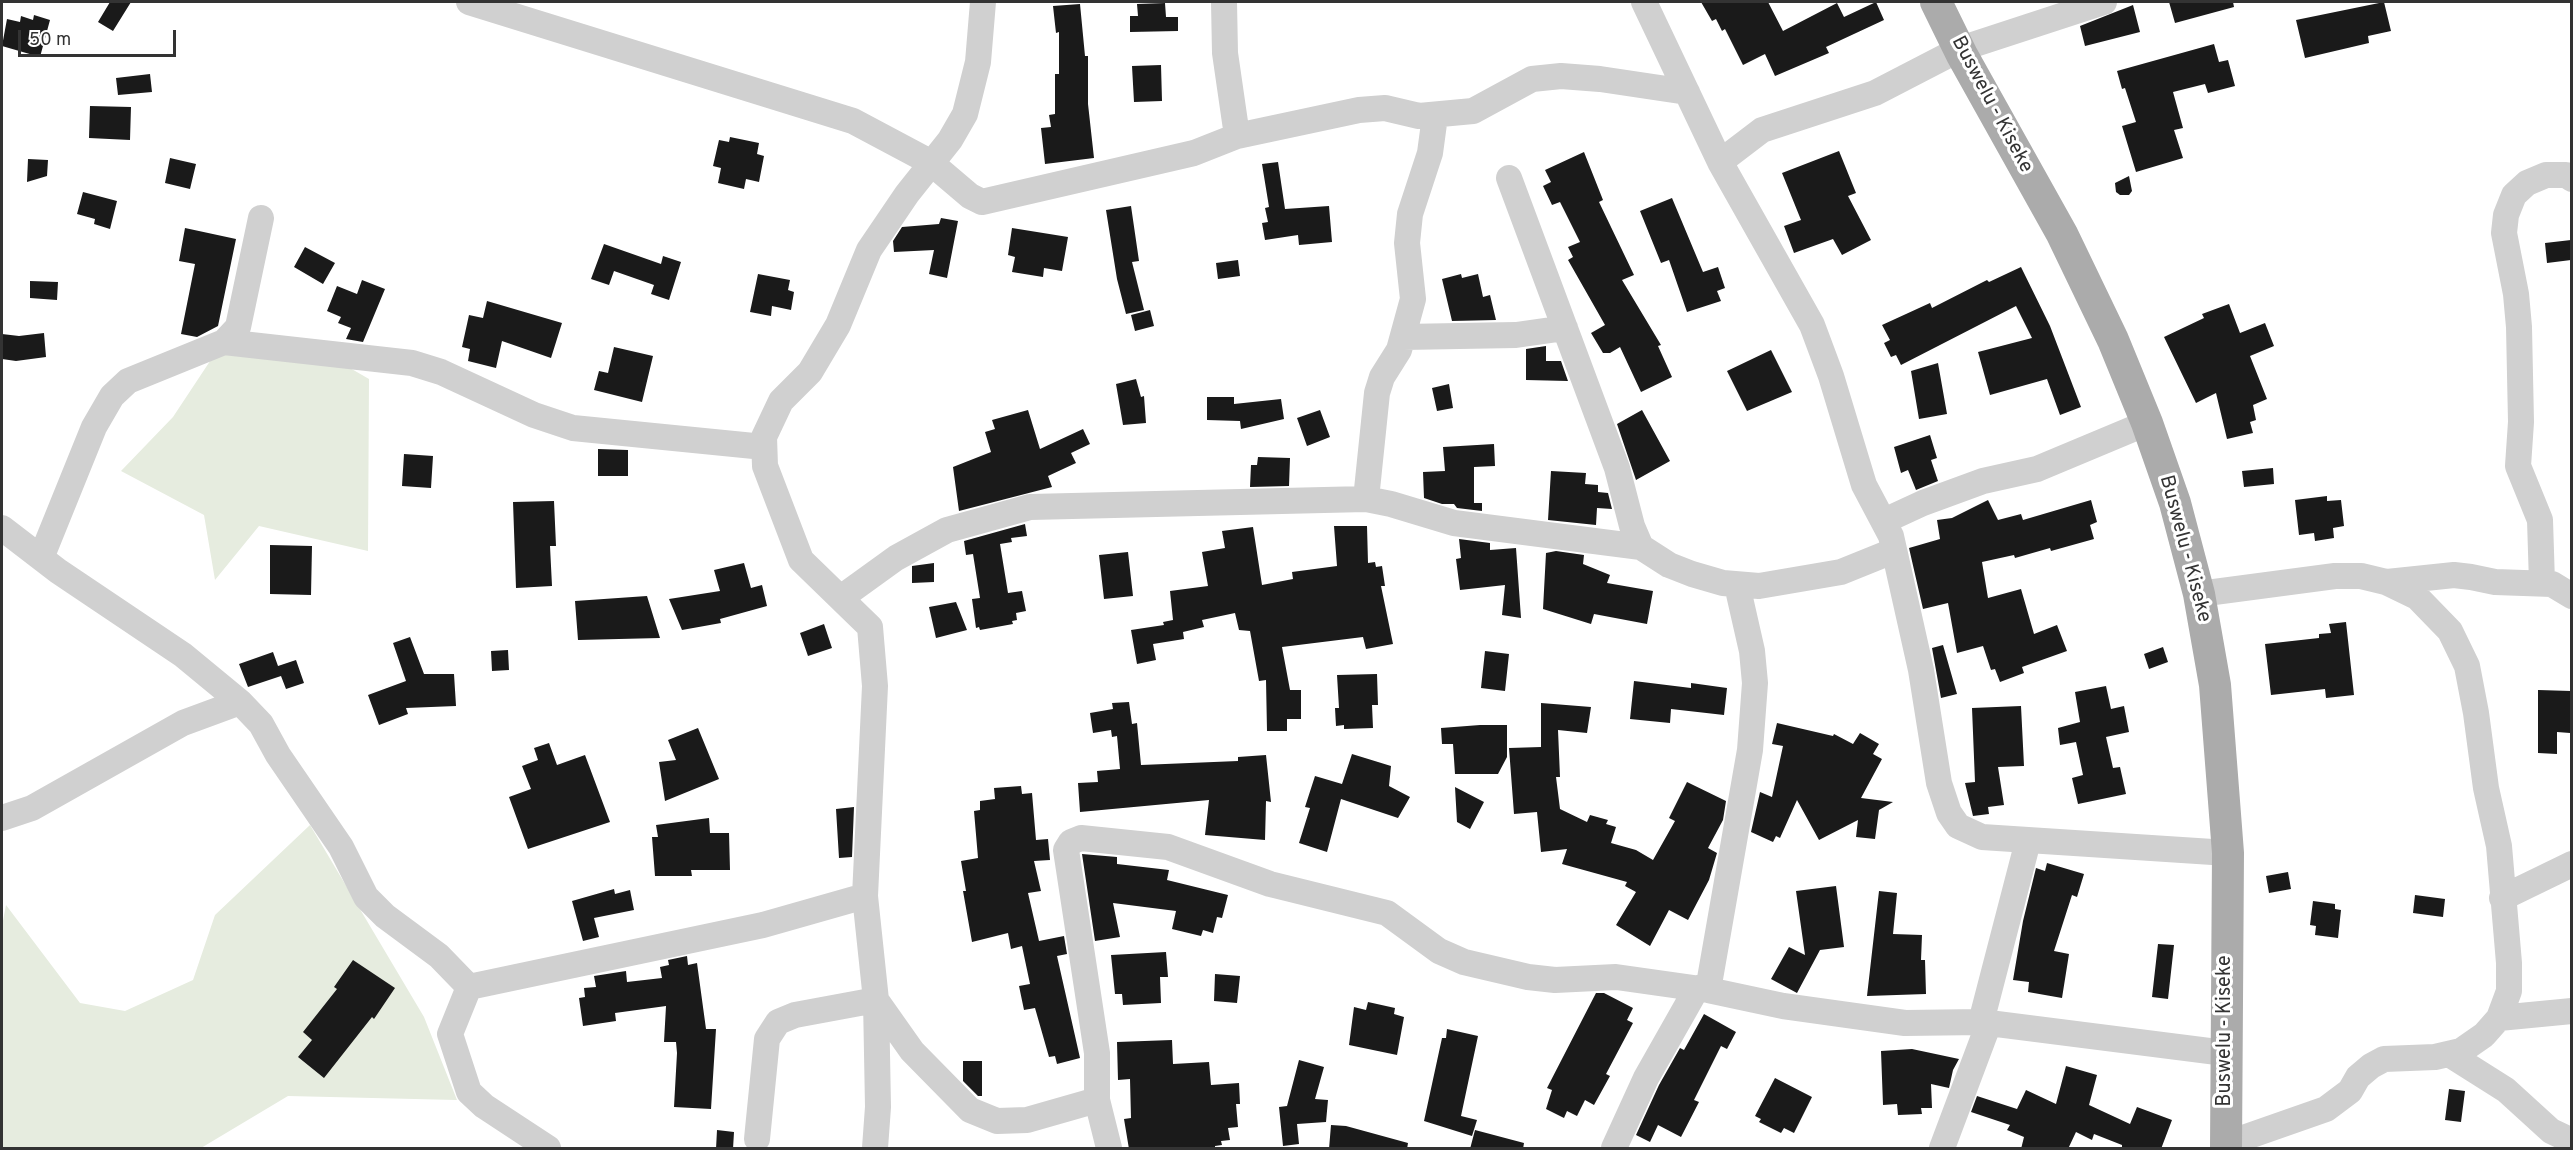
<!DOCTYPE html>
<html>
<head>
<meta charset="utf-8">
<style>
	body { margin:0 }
	#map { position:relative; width:2573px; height:1150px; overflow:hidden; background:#fff; font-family:Overpass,sans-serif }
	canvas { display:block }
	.frame { position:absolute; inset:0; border:3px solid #333; pointer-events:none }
	.scale { position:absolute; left:18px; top:30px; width:158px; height:27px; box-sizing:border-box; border:3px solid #333; border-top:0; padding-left:8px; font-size:18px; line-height:21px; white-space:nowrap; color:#333; -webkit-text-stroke:4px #fff; paint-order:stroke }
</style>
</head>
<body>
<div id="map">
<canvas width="2573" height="1150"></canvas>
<div class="frame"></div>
<div class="scale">50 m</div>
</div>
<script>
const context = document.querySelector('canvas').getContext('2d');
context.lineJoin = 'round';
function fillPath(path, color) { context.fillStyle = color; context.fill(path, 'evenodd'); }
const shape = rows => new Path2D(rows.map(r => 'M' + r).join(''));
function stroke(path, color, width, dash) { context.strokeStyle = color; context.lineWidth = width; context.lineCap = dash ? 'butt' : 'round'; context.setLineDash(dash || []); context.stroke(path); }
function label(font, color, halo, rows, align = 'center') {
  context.font = font + ' Overpass,sans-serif'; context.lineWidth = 6; context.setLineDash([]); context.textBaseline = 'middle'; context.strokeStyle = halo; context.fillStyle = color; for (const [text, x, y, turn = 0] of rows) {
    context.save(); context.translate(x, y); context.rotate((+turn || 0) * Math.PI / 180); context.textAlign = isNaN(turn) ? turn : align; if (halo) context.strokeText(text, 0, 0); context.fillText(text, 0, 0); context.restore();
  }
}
fillPath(shape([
	[218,349,343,364,369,379,368,551,259,526,215,580,204,515,121,471,173,417],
	[310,825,424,1017,457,1100,288,1096,201,1148,2,1148,2,926,6,905,80,1003,125,1011,193,980,215,915]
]), '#e6ecdf');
fillPath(shape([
	[110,2,131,2,113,31,98,22],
	[1701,2,1768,2,1783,31,1837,3,1844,17,1876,2,1884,20,1826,47,1829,53,1775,76,1765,54,1743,65,1725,29,1722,31,1716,19,1712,21],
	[2169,2,2233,2,2234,7,2175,23],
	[2384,2,2391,31,2368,36,2369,43,2305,58,2296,20],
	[1165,3,1166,17,1178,17,1178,31,1130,32,1130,16,1138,16,1137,4],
	[1080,4,1085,56,1088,56,1088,104,1094,158,1045,164,1041,128,1051,127,1049,115,1055,114,1055,74,1059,74,1059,32,1056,33,1053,6],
	[2133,5,2140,32,2085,46,2080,26],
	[34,15,50,20,40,57,2,46,7,19,20,22,21,16,33,20],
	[2214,44,2219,62,2228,60,2235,86,2208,93,2205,84,2173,92,2183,128,2174,130,2183,158,2136,172,2122,126,2136,122,2125,88,2122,89,2117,71],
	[1161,65,1162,101,1134,102,1132,66],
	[150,74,152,92,118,95,116,78],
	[90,106,131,107,130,140,89,138],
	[730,137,759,143,757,154,764,156,759,182,746,179,744,189,718,183,721,168,713,166,719,140,729,142],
	[1839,151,1856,193,1848,196,1871,240,1842,255,1833,239,1794,253,1784,226,1801,220,1782,173],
	[1584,152,1603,200,1599,202,1634,275,1622,280,1661,345,1658,346,1672,377,1641,392,1620,347,1610,353,1603,353,1591,333,1605,325,1568,260,1573,257,1568,247,1580,242,1560,202,1552,205,1543,186,1551,182,1545,170],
	[170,158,196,164,190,189,165,183],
	[28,159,48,160,47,176,27,182],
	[1278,162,1285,209,1329,206,1332,242,1299,245,1298,235,1265,240,1262,223,1268,222,1265,208,1269,207,1262,164],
	[2129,176,2132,191,2129,195,2120,195,2116,192,2115,183],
	[83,192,117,201,110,229,94,224,95,219,77,214],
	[1672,198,1703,272,1718,267,1725,288,1717,291,1721,301,1687,312,1669,260,1661,263,1640,211],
	[1131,206,1139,261,1132,262,1144,310,1126,314,1117,279,1106,210],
	[941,218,958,221,947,278,929,274,934,250,894,252,893,241,902,227,939,224],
	[185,228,236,239,218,326,197,337,181,334,195,264,179,261],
	[1012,228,1068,237,1062,271,1044,268,1043,277,1012,272,1015,257,1008,255],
	[2571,240,2571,260,2547,263,2545,243],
	[604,244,661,264,663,256,681,262,669,300,651,294,654,285,614,271,609,285,591,279],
	[305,247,335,263,323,284,294,267],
	[1238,260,1240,276,1218,279,1216,263],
	[2021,267,2050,326,2081,407,2060,415,2047,379,1990,395,1978,352,2032,338,2016,306,1901,365,1896,355,1891,357,1884,343,1890,340,1882,325,1930,303,1932,308,1987,280,1989,282],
	[758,274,790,280,788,290,794,292,791,310,772,306,771,316,750,312],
	[1461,274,1462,278,1478,274,1483,297,1490,295,1496,320,1452,321,1442,279],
	[362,280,385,289,363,342,346,339,351,328,338,323,341,317,327,311,337,286,357,294],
	[30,281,58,282,57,300,30,298],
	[487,301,562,323,551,358,502,341,496,368,468,361,470,349,462,347,469,315,483,318],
	[2229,304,2240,333,2265,323,2274,346,2250,356,2267,399,2253,405,2256,420,2250,422,2253,433,2227,439,2216,393,2196,403,2164,337,2204,318,2202,314],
	[1150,310,1154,326,1135,331,1131,315],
	[44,333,46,357,16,361,2,359,2,334,19,336],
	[1546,346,1546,361,1561,361,1568,381,1526,380,1526,349],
	[614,347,653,356,642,402,594,390,599,371,608,373],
	[1771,350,1792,392,1747,411,1727,371],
	[1938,363,1947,414,1919,419,1911,371],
	[1136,379,1141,397,1144,396,1146,423,1123,425,1116,384],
	[1449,384,1453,408,1437,411,1432,388],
	[1207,397,1234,397,1234,404,1281,399,1284,419,1241,429,1240,421,1207,420],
	[1028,410,1040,449,1083,429,1090,444,1071,453,1076,463,1048,476,1052,487,959,511,953,467,991,452,985,432,995,429,992,420],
	[1320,410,1330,437,1307,446,1297,418],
	[1642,410,1670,461,1636,480,1617,424],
	[1930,435,1937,458,1931,460,1938,481,1916,490,1908,470,1901,473,1894,447],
	[1494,444,1495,466,1474,467,1474,503,1482,503,1482,511,1457,508,1454,504,1442,504,1424,498,1423,472,1445,471,1443,447],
	[598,449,628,450,628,476,598,476],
	[404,454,433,456,431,488,402,486],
	[1258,457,1290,458,1289,486,1250,487,1251,465,1257,465],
	[2273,468,2274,484,2244,487,2242,471],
	[1551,471,1586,473,1585,484,1598,485,1598,492,1608,493,1612,509,1597,508,1596,525,1548,520],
	[2327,496,2327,501,2341,500,2344,526,2333,528,2334,538,2315,541,2314,533,2299,535,2295,500],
	[1988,500,1998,520,2021,514,2023,520,2091,500,2097,522,2090,525,2094,539,2051,551,2050,548,2015,558,2014,555,1982,562,1988,598,2021,589,2034,634,2057,625,2067,651,2022,667,2024,673,2000,682,1995,669,1991,670,1983,646,1957,653,1948,603,1923,609,1909,548,1940,539,1937,520,1952,518],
	[554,501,556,546,550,546,552,586,516,588,513,502],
	[1025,524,1027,536,1011,538,1012,542,1000,544,1008,593,1022,591,1026,611,1016,613,1017,620,1012,621,1013,624,980,630,979,627,976,628,972,599,980,598,973,554,966,555,964,541],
	[1334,526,1367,526,1368,563,1375,562,1376,567,1382,566,1385,586,1381,586,1393,644,1366,649,1363,637,1282,647,1290,690,1301,690,1301,719,1287,719,1287,731,1267,731,1266,680,1259,681,1250,631,1239,630,1235,613,1202,620,1204,627,1183,632,1184,639,1153,644,1156,660,1137,664,1131,630,1164,625,1163,622,1173,620,1170,591,1208,586,1202,552,1225,548,1222,531,1253,527,1262,585,1293,579,1292,572,1337,566],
	[1459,539,1490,543,1490,550,1516,548,1521,618,1502,615,1505,585,1460,590,1456,559,1461,558],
	[270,545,312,546,311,595,270,594],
	[1556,551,1584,555,1583,564,1610,575,1607,583,1653,591,1647,624,1594,614,1591,624,1543,609,1546,553],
	[1128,552,1133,596,1104,599,1099,555],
	[744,563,751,588,762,585,767,606,720,619,721,623,682,630,669,599,720,591,714,570],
	[934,563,934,582,912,583,912,566],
	[647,596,660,638,578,640,575,601],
	[956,602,967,630,936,638,929,607],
	[2346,622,2354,695,2326,698,2325,689,2271,695,2265,644,2319,638,2319,634,2331,633,2329,624],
	[824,624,832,648,808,656,800,633],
	[410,637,424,674,454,674,456,706,406,708,408,714,379,725,368,695,406,681,393,643],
	[1943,645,1957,694,1941,698,1932,648],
	[2163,647,2168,662,2149,669,2144,654],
	[508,650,509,670,492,671,491,651],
	[1485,651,1509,654,1505,691,1481,688],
	[273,652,278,666,296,660,304,683,286,689,281,676,248,687,239,664],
	[1377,674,1378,705,1372,705,1373,728,1344,729,1344,725,1336,726,1335,708,1339,708,1337,675],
	[1634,681,1691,688,1691,683,1727,688,1724,715,1671,709,1670,723,1630,719],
	[2106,686,2111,709,2124,706,2129,732,2106,737,2113,768,2120,767,2126,794,2078,804,2072,778,2083,775,2076,742,2060,745,2058,728,2080,722,2075,692],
	[2538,690,2571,691,2570,733,2557,732,2557,754,2538,753],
	[1129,702,1132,724,1137,723,1141,765,1238,761,1238,757,1266,755,1271,802,1266,801,1265,840,1205,835,1209,800,1080,812,1078,783,1098,782,1097,771,1120,769,1117,736,1112,737,1111,730,1093,733,1090,713,1113,709,1112,703],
	[1541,703,1591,707,1587,733,1558,730,1560,777,1556,777,1560,809,1587,822,1590,815,1608,820,1606,824,1616,827,1611,843,1636,850,1653,860,1675,821,1669,818,1687,782,1726,801,1723,820,1708,848,1717,853,1709,880,1688,920,1669,910,1650,946,1616,925,1636,892,1625,886,1627,882,1562,864,1567,849,1541,852,1537,812,1514,814,1509,748,1541,747],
	[2021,706,2024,766,1998,767,2004,805,1988,807,1989,814,1973,816,1965,783,1975,782,1972,708],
	[1777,723,1833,736,1834,734,1853,744,1860,733,1879,744,1873,754,1882,759,1861,798,1893,802,1879,810,1875,839,1856,837,1858,820,1819,840,1797,800,1780,838,1776,836,1773,842,1751,832,1760,792,1772,797,1783,746,1772,744],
	[1480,725,1507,725,1507,757,1498,774,1455,774,1453,744,1442,744,1441,728],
	[698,728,719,779,665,801,659,762,676,760,668,740],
	[549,743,557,765,585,755,610,822,528,849,509,797,531,789,522,766,538,760,534,748],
	[1352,754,1391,766,1389,786,1410,797,1398,818,1341,799,1327,852,1299,843,1310,808,1305,807,1315,776,1342,784],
	[1021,786,1022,794,1032,793,1036,840,1048,839,1050,860,1034,861,1041,891,1028,893,1039,941,1064,936,1067,954,1057,956,1080,1058,1057,1064,1055,1056,1049,1057,1035,1008,1024,1010,1019,986,1030,984,1022,946,1011,949,1008,933,972,942,963,891,966,891,961,861,978,858,974,811,980,810,980,801,995,799,994,788],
	[1455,787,1484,802,1470,829,1457,822],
	[854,807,852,857,839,858,836,809],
	[709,818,710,833,729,833,730,870,691,870,692,876,655,876,652,837,658,837,656,825],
	[1082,854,1117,857,1117,864,1169,870,1167,880,1228,895,1222,918,1217,917,1213,933,1203,930,1201,936,1172,929,1176,911,1113,903,1120,937,1095,941],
	[2047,863,2084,874,2077,897,2072,895,2054,951,2069,954,2062,998,2028,992,2029,982,2013,980,2023,921,2036,868,2045,871],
	[2288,872,2291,889,2269,893,2266,876],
	[1836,886,1844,947,1820,950,1797,993,1771,979,1789,947,1805,955,1796,891],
	[614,889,615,894,630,890,634,910,594,918,599,937,583,941,572,901],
	[1879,891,1897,893,1893,934,1922,935,1921,960,1925,960,1926,994,1867,996],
	[2415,895,2445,899,2443,917,2413,913],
	[2313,901,2335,904,2335,909,2341,910,2338,938,2315,935,2316,926,2310,925],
	[2158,944,2174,945,2168,999,2152,997],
	[1166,952,1168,977,1160,977,1161,1003,1123,1005,1122,994,1115,994,1111,955],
	[687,956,688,965,697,963,706,1029,716,1029,711,1109,674,1107,677,1053,676,1042,664,1042,666,1006,615,1013,616,1021,583,1026,579,998,585,997,584,988,596,987,594,976,626,971,627,982,662,978,660,967,669,965,668,960],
	[353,960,395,988,374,1019,372,1017,324,1078,298,1057,312,1040,303,1032,337,989,334,987],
	[1215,974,1240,976,1237,1003,1214,1001],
	[1596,993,1604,993,1633,1008,1627,1020,1633,1023,1606,1074,1610,1076,1594,1105,1585,1100,1577,1116,1567,1111,1564,1118,1546,1109,1552,1090,1547,1088],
	[1368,1002,1395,1008,1394,1014,1404,1017,1397,1055,1349,1045,1354,1007,1366,1010],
	[1704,1014,1736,1032,1727,1049,1721,1046,1694,1100,1699,1102,1681,1137,1658,1125,1650,1142,1636,1135,1659,1085,1680,1048,1684,1050],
	[1447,1029,1478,1036,1461,1116,1477,1120,1472,1136,1424,1121,1442,1038,1446,1038],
	[1172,1040,1173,1064,1209,1062,1211,1085,1239,1083,1240,1104,1236,1104,1238,1127,1228,1128,1230,1140,1221,1141,1222,1145,1215,1146,1215,1149,1129,1149,1124,1119,1131,1118,1130,1079,1118,1080,1117,1042],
	[1912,1049,1959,1059,1953,1070,1949,1088,1931,1084,1932,1108,1921,1108,1922,1114,1898,1115,1897,1104,1883,1105,1881,1051],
	[1299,1060,1324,1067,1315,1099,1328,1100,1326,1122,1297,1124,1299,1144,1283,1146,1279,1107,1287,1106],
	[963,1061,982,1061,982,1096,978,1096,963,1081],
	[2066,1066,2097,1075,2089,1105,2130,1124,2137,1107,2172,1120,2161,1149,2122,1149,2122,1145,2094,1134,2092,1140,2076,1132,2068,1149,2021,1149,2024,1137,2007,1130,2010,1125,1971,1112,1977,1096,2017,1109,2026,1090,2056,1104],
	[1775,1078,1812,1097,1794,1133,1784,1128,1781,1133,1759,1122,1761,1119,1755,1116],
	[2449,1089,2465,1091,2461,1122,2445,1120],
	[1331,1125,1346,1126,1408,1143,1407,1149,1329,1149],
	[717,1130,734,1132,733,1149,716,1149],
	[1475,1130,1524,1143,1523,1149,1470,1149]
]), '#1a1a1a');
stroke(shape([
	[469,2,853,121,930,162,970,196,982,202,1194,153,1237,136,1359,110,1385,108,1419,116,1473,111,1532,79,1561,76,1600,79,1687,92],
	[1224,2,1225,53,1237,136],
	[1644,2,1720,162,1812,325,1831,376,1864,485,1891,536,1921,670,1939,783,1949,813,1958,826,1982,837,2228,853],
	[1720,162,1762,130,1875,93,1960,49,2104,2],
	[1509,178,1617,468,1632,526,1641,547,1669,565,1692,574,1723,583,1759,586,1841,572,1893,551],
	[1403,337,1516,335,1565,328],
	[224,342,412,363,441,372,534,415,573,428,764,447],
	[1366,499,1377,393,1382,377,1399,350,1413,299,1407,243,1410,214,1430,153,1435,116],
	[1884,521,1923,503,1983,481,2037,469,2147,423],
	[2,528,58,571,183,655,240,702,261,724,278,755,341,847,366,897,385,916,439,956,469,987],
	[41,558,94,427,112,396,128,381,224,342,238,327,261,218],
	[2387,582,2454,575,2471,577,2495,582,2552,584,2572,596],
	[2542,583,2540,520,2518,466,2521,422,2519,327,2516,294,2504,233,2506,215,2514,195,2527,183,2546,175,2566,175,2572,179],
	[2199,594,2335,576,2361,576,2386,582,2417,597,2450,631,2467,666,2476,713,2486,788,2499,846,2509,963,2509,991,2499,1018,2484,1035,2461,1051,2435,1057,2384,1059,2371,1066,2358,1077,2350,1091,2326,1109,2226,1144],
	[842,597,896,558,947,530,1030,507,1366,499,1391,504,1454,523,1641,547],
	[2,818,32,808,183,723,240,702],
	[2502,898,2572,864],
	[469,987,763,925,865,896],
	[469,987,450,1034,469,1092,484,1106,548,1148],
	[1708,990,1750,750,1755,683,1752,651,1737,585],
	[2499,1018,2572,1011],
	[1981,1022,2028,841],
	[2449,1054,2506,1090,2551,1131,2572,1141],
	[757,1139,767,1039,778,1022,795,1015,876,1000,912,1051,970,1110,997,1121,1027,1120,1097,1100],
	[875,1148,878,1107,876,1000,865,896,875,686,870,627,801,560,765,466,764,437,781,401,810,372,838,325,869,250,907,194,950,140,965,114,978,62,983,2],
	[1109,1148,1097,1100,1097,1053,1066,850,1071,842,1081,838,1168,847,1270,884,1387,913,1439,951,1464,962,1528,977,1555,980,1616,977,1708,990,1783,1006,1905,1023,1981,1022,2225,1053],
	[1614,1148,1646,1078,1697,988],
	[1942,1148,1989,1023]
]), '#d0d0d0', 26);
stroke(shape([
	[1936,2,1962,55,2062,234,2113,340,2147,423,2175,503,2199,594,2215,685,2228,853,2226,1148]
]), '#ababab', 32);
label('20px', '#333', '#fff', [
	["Buswelu - Kiseke",1991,105,62],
	["Buswelu - Kiseke",2184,549,75],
	["Buswelu - Kiseke",2226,1031,-90]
]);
</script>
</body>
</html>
